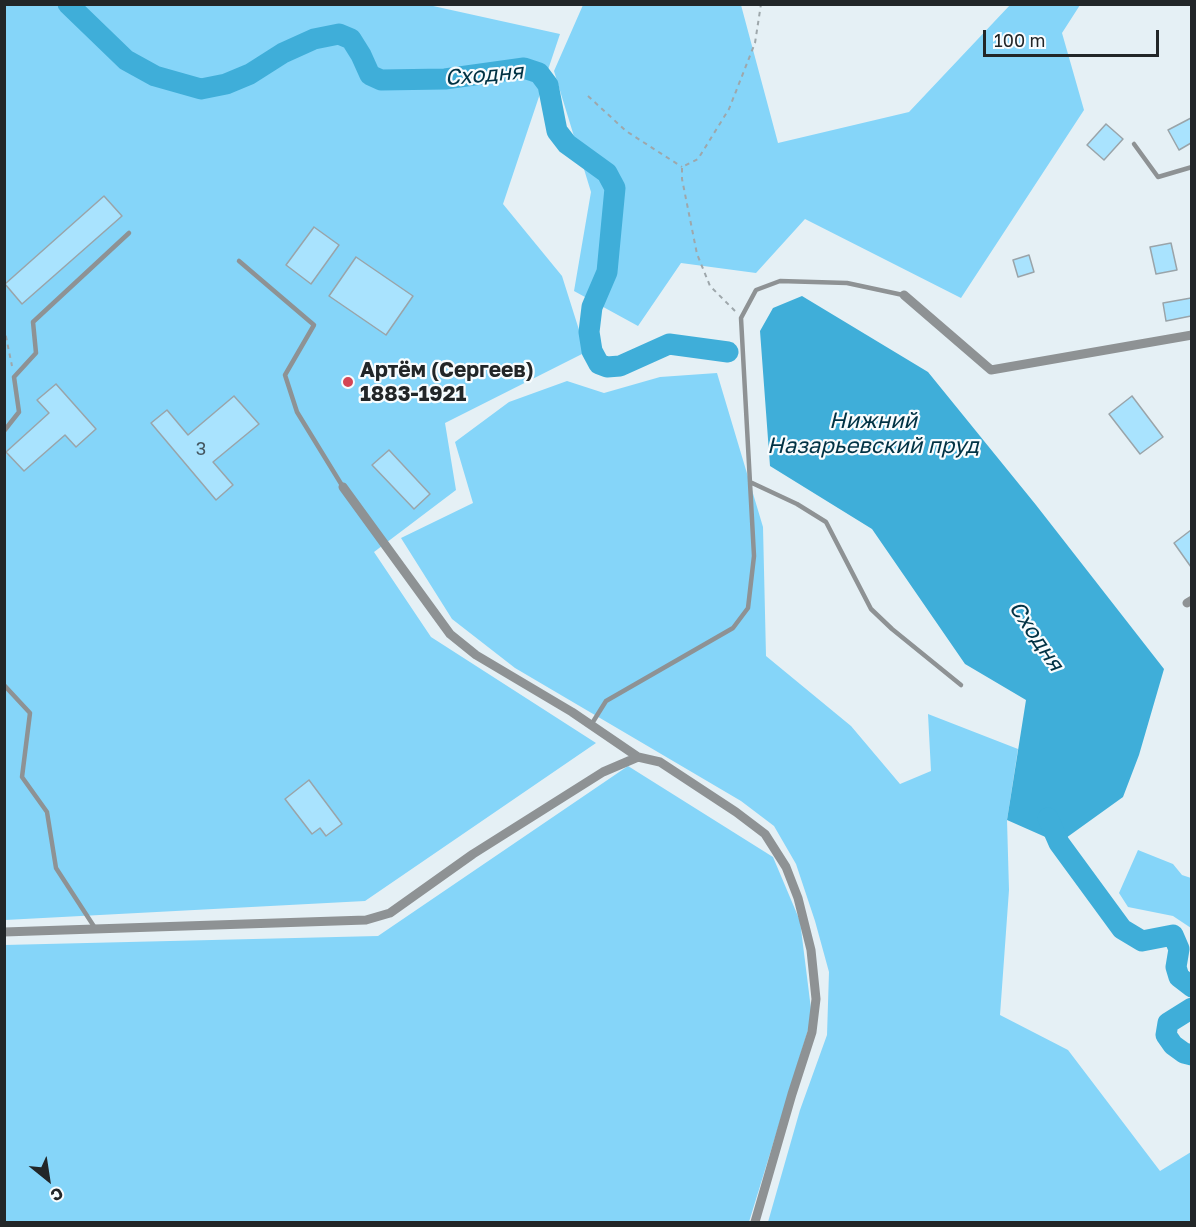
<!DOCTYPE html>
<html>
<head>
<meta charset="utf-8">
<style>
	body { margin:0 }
	#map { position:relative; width:1196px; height:1227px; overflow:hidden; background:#e5f0f5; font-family:"Golos Text",sans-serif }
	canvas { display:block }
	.frame { position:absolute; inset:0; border:6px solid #222628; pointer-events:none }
	.north { position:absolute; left:18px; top:1149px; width:60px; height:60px; -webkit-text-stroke:4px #f8fcfe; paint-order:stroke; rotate:150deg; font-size:16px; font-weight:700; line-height:24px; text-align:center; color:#222628 }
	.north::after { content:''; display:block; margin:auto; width:21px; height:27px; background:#222628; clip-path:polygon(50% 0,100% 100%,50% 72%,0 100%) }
	.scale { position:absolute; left:983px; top:30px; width:176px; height:27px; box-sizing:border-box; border:3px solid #222628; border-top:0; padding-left:8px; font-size:18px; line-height:21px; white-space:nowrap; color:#222628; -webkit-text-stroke:4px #f8fcfe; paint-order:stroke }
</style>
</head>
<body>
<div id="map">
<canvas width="1196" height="1227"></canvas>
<div class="frame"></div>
<div class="north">С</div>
<div class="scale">100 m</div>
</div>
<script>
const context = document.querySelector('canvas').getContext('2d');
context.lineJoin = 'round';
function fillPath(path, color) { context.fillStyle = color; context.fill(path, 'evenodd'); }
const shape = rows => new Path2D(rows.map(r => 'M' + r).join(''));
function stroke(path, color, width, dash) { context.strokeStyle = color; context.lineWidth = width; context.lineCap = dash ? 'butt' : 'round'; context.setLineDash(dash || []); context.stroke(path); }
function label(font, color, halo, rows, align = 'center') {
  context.font = font + ' "Golos Text",sans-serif'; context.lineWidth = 4.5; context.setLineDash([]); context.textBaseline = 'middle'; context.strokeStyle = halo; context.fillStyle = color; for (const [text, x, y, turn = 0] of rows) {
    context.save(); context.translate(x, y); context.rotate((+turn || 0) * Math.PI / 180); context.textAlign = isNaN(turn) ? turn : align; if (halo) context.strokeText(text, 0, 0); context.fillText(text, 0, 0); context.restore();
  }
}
fillPath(shape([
	[424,4,560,34,503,204,562,276,586,352,445,423,456,490,374,552,431,637,596,743,365,901,5,920,5,5],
	[583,5,741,5,778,143,909,112,1010,5,1080,5,1062,33,1084,110,961,298,805,219,756,273,681,263,638,326,574,291,591,192,554,71],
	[717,373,763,527,766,656,851,726,900,784,931,771,928,714,1018,749,1007,820,1009,890,1000,1015,1068,1050,1160,1171,1191,1152,1191,1222,768,1222,800,1110,827,1035,829,972,815,921,796,864,774,826,741,801,515,668,452,619,401,538,473,503,455,442,509,402,567,381,604,393,660,377],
	[628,766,773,857,800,921,812,1017,749,1222,5,1222,4,945,378,936],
	[1138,850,1173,864,1182,875,1191,878,1191,928,1173,916,1128,907,1119,893]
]), '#85d5f9');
fillPath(shape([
	[802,296,928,372,1036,505,1164,669,1139,755,1123,797,1059,843,1007,820,1026,700,965,664,872,529,770,466,760,331,773,308]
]), '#3faed9');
stroke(shape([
	[68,4,126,60,155,76,201,89,226,84,250,74,283,53,314,39,339,34,351,39,361,55,370,75,381,80,445,79,524,68,539,73,548,85,557,131,567,144,607,173,615,188,607,272,592,307,589,332,592,351,599,364,607,367,620,366,669,344,728,352],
	[1048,818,1059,843,1122,929,1142,941,1173,935,1179,949,1176,967,1179,977,1192,987],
	[1192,1008,1168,1023,1166,1035,1173,1045,1184,1053,1192,1055]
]), '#3faed9', 21);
const building = shape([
	[1191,118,1191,143,1179,150,1168,130,1191,118],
	[1106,124,1123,139,1104,160,1087,145,1106,124],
	[104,196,122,216,22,304,5,284,104,196],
	[314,227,339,245,311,284,286,265,314,227],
	[1171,243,1177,270,1156,274,1150,247,1171,243],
	[1029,255,1034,272,1018,277,1013,260,1029,255],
	[356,257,413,296,386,335,329,296,356,257],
	[1191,298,1191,316,1166,321,1163,303,1191,298],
	[56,384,96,429,76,447,65,435,24,471,6,452,49,413,37,400,56,384],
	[234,396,259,424,213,462,233,485,216,500,151,423,167,410,188,435,234,396],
	[1132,396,1163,437,1140,454,1109,414,1132,396],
	[389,450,430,494,414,509,372,465,389,450],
	[1191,530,1191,567,1174,543,1191,530],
	[309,780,342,824,326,836,320,828,312,834,285,799,309,780]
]);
fillPath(building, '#a9e3fe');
stroke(building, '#9aa4a9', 1.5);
stroke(shape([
	[588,96,626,131,682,167],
	[735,311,710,286,697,254,682,179,682,167,698,159,729,109,755,43,761,4],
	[4,327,12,366]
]), '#9ea7ab', 2, [4.5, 4.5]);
stroke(shape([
	[1134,144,1158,177,1192,167],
	[239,261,314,325,285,375,297,412,343,487],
	[4,431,19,412,14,377,36,353,33,322,129,233],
	[750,482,797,504,826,522,871,609,892,629,961,685],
	[4,685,30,713,22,777,47,812,56,868,95,928],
	[591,725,606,701,733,628,748,608,754,556,741,318,756,290,780,281,847,283,903,295]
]), '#8e9294', 4.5);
stroke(shape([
	[904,295,991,370,1192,335],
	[343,487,450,634,476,655,572,712,638,757,660,762,736,812,765,834,786,867,798,898,811,950,816,999,812,1032,792,1094,755,1222],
	[1187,603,1192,600],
	[4,932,366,920,390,913,473,854,603,772,638,757]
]), '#8e9294', 9);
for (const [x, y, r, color] of [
	[348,382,6,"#d54555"]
]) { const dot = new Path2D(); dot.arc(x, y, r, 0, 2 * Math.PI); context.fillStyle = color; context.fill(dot); stroke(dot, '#f8fcfe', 2); }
label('18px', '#44555e', null, [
	["3",201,449]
]);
label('bold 21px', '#222628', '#f8fcfe', [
	["Артём (Сергеев)",360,370],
	["1883-1921",360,394]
], 'left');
label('italic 22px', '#003244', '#f8fcfe', [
	["Сходня",484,75,-5],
	["Нижний",873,421],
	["Назарьевский пруд",873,446],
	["Сходня",1036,636,56]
]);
</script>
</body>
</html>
